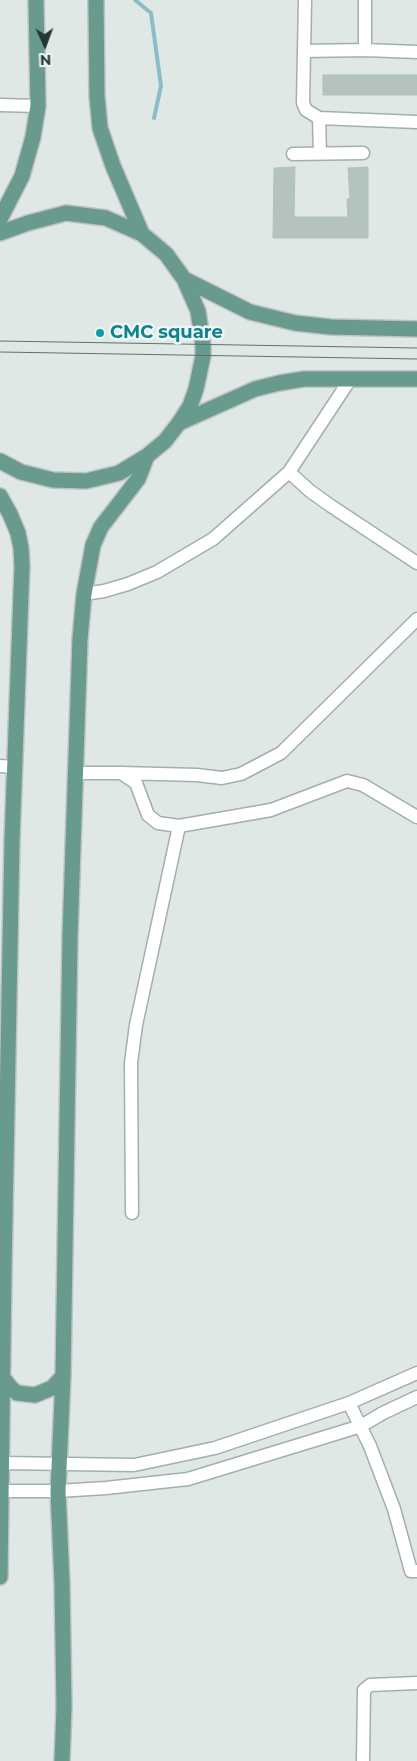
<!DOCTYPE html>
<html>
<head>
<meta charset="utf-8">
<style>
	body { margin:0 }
	#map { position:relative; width:417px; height:1761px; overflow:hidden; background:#dfe8e4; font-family:Montserrat,sans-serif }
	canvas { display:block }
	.north { position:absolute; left:20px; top:20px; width:50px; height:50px; -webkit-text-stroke:4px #eff5f2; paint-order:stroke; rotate:178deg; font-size:14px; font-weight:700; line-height:20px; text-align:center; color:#223632 }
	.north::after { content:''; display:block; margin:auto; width:18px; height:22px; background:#223632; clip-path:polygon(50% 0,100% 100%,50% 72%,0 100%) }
</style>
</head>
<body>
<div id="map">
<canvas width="417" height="1761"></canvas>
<div class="north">N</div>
</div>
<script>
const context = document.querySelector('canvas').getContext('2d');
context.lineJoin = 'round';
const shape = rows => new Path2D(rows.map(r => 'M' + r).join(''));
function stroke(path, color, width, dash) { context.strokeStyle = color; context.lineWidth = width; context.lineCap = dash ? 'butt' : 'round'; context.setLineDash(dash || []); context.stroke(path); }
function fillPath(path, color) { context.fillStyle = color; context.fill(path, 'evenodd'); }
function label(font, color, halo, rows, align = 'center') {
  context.font = font + ' Montserrat,sans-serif'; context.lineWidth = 5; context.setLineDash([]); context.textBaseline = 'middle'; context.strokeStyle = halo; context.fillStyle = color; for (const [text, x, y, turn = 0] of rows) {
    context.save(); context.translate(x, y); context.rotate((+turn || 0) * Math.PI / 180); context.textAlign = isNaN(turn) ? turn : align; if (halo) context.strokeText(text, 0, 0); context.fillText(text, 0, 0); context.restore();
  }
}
stroke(shape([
	[135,0,151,13,161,86,154,118]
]), '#8bbdc9', 4);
const building = shape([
	[323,75,417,75,417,95,323,95,323,75],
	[295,167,294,217,348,217,347,199,350,199,348,168,368,167,368,238,273,238,274,168,295,167]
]);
fillPath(building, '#b4c3bd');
stroke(building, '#b2c1bb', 1);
const minor = shape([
	[305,0,303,103,306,110,319,118,417,122],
	[365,50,365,0],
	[304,51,365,50,417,52],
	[0,105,38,106],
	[319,118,320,153],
	[293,154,363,153],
	[289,472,310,491,331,506,417,563],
	[84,594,104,591,128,584,157,572,213,539,289,472,351,378],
	[0,766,14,767],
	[76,773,121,773,136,783,148,815,158,823,179,826,271,810,347,781,363,785,417,817],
	[121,773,197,775,222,778,241,774,281,753,417,619],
	[132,1213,131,1063,136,1025,179,826],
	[349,1403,370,1446,394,1509,411,1571,417,1571],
	[0,1465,2,1463,134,1465,215,1448,349,1403,417,1373],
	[0,1491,58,1491,106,1488,188,1479,361,1426,383,1413,417,1397],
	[363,1761,364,1690,370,1685,417,1683]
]);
const major = shape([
	[96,0,97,96,100,128,113,166,142,234],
	[0,219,22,176,33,137,38,106,36,0],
	[0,233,28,223,66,213,106,218,142,234,166,254,184,279,198,311,203,345,203,356,196,389,190,406,179,423,165,441,147,456,119,473,86,481,53,480,21,472,0,461],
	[184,279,250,312,295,323,331,327,417,329],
	[179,423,255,389,279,383,304,379,417,379],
	[0,496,10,514,18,533,21,548,22,566,12,840,4,1270,0,1577],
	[3,1378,11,1388,17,1393,35,1395,52,1388,63,1376],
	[62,1761,64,1707,62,1583,58,1491,63,1376,70,936,80,639,84,594,93,545,101,527,138,479,147,456]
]);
stroke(minor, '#a3afab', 15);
stroke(major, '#bdc3c2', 18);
stroke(minor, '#fff', 12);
stroke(major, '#689a8e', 15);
stroke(shape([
	[0,341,417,348],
	[0,352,417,359]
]), '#5c726d', 1);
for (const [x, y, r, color] of [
	[100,333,5,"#0f9aa8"]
]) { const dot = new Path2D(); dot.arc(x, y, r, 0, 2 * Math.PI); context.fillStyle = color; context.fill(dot); stroke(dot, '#eff5f2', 2); }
label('bold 18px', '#0d838f', '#eff5f2', [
	["CMC square",110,333]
], 'left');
</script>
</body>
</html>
